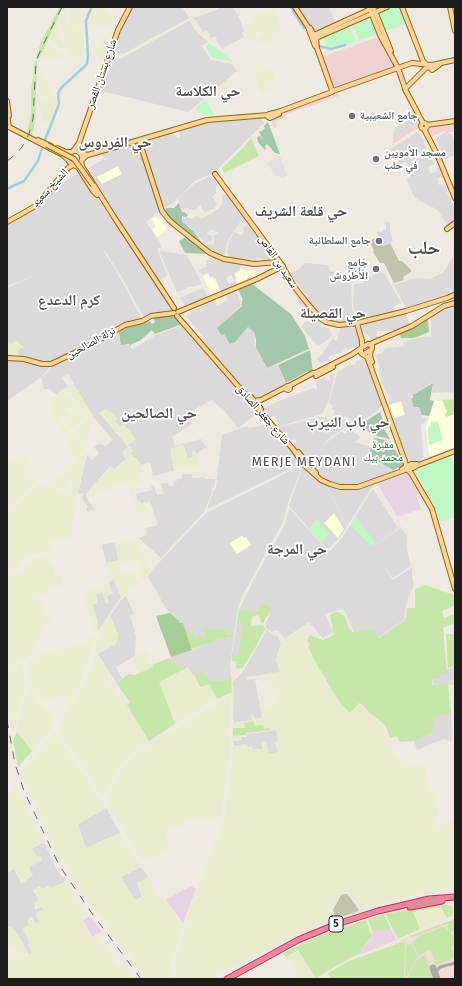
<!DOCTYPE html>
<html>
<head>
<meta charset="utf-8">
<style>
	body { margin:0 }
	#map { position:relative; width:462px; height:986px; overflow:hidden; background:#eeeae2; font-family:"Fira Sans",sans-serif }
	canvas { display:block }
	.frame { position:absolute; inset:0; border:8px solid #1d1d1d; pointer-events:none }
</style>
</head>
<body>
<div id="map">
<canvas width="462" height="986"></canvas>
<div class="frame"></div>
</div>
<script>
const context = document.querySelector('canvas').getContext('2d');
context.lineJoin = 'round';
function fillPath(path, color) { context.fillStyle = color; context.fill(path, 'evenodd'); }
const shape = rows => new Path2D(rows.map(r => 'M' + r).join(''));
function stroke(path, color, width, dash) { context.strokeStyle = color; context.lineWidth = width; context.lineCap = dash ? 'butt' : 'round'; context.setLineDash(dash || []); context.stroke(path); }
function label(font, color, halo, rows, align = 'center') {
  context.font = font + ' "Fira Sans","Noto Naskh Arabic",sans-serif'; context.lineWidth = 3.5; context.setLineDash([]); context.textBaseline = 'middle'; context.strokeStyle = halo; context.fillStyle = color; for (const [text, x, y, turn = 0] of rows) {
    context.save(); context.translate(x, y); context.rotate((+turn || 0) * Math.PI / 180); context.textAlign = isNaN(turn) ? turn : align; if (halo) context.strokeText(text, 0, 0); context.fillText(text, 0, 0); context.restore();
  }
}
fillPath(shape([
	[132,7,182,7,189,18,123,54,112,51,121,25],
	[219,7,233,7,241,22,244,31,242,32,244,37,222,49,215,36,211,38,207,30,203,32,194,18,219,9],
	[297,7,329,7,336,23,314,33],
	[189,21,196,31,208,42,202,46,211,60,232,64,237,71,188,112,98,90,111,55,120,59],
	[411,112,416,122,413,127,393,140,395,128],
	[260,116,264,123,215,172,195,181,174,202,162,209,141,141,171,132,178,138,180,137,178,130,206,122],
	[417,132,423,139,429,157,435,164,428,167,430,173,437,172,436,168,440,168,444,176,437,178,439,185,443,184,455,209,455,222,448,227,438,210,415,198,406,179,410,177,407,170,409,168,407,162,400,164,392,150,392,148],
	[443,133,452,134,455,143,455,155,445,159,436,139],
	[139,142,161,210,146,222,160,242,162,248,158,248,158,251,167,275,158,282,127,236,130,233,127,235,88,173,93,171,90,167,104,159,101,152],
	[80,172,134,252,168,303,171,312,144,318,121,276,105,251,104,252,115,269,142,318,53,363,48,364,7,357,7,288,34,276,7,286,7,221,43,202,60,180,62,183],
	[210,176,216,181,216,193,212,197,217,203,215,208,205,212,201,208,201,205,195,210,190,210,188,208,182,209,178,199,183,194,194,184],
	[227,194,248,221,243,223,240,222,227,242,225,255,218,256,205,247,209,244,212,245,214,244,214,236,218,233,218,231,216,232,212,229,210,230,207,234,212,236,212,241,204,243,198,235,183,221,183,218,187,217,192,219,197,216,201,219,213,213,221,206,223,202,222,196],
	[248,222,274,256,270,260,272,262,267,262,257,257,255,263,254,259,246,260,245,262,227,259,229,256,227,252,230,239,235,232,242,236,244,232,243,227,246,226],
	[454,241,455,242,455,294,453,291,445,288,450,291,453,295,406,309,394,285,412,279,422,278,430,279,444,272,453,255],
	[159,251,187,255,201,282,201,284,192,287,191,286,187,287,186,289,177,292],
	[211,257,242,264,239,270,234,273,236,279,234,280,231,275,226,278,229,284,235,281,238,285,221,291,216,279,212,276,211,278,208,272,202,275,199,270,207,266,206,261],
	[305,263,328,265,330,271,334,272,334,277,351,276,352,308,356,322,337,323,336,320,331,321,326,318,311,304,308,297,310,296,305,294,290,273,298,270],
	[380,272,385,274,401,303,393,306,395,312,370,319,368,314,356,316,353,305,354,284,364,283,364,280,366,279,366,277,372,277,373,275],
	[203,288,208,297,185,306,180,298],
	[233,290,238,296,241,305,218,328,221,335,224,333,231,344,235,342,248,327,254,332,255,345,267,369,277,364,286,385,250,402,259,412,238,428,226,413,212,400,188,413,192,424,172,437,175,446,201,439,206,447,192,457,188,458,170,449,174,471,173,471,153,476,150,462,141,465,136,458,133,457,131,453,133,451,130,445,122,452,126,459,114,469,110,466,85,495,94,509,88,512,86,509,88,507,82,498,84,493,78,494,87,455,92,460,99,453,93,446,100,444,106,446,113,440,92,415,68,374,62,378,68,386,56,394,49,389,44,389,41,377,7,401,7,359,24,360,49,365,49,369,41,377,49,371,52,365,117,331,121,345,130,345,132,349,135,348,156,335,184,324,200,342,204,338,187,317,192,311,200,308,202,305,202,304,214,298,217,306,228,300,225,293],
	[455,304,455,393,445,392,432,393,433,382,410,397,414,407,419,407,422,417,427,418,425,423,421,425,423,456,422,459,414,463,408,459,387,404,389,404,389,397,381,381,378,361,375,355,382,353,386,348,404,346,403,343,407,341,426,336,431,337,431,316,440,309],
	[405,312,410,326,394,333,393,331,377,331,377,339,372,340,366,333,363,331,362,324],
	[310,321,321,324,321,327,329,328,332,335,329,339,318,346,306,333,302,326,305,322],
	[356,323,362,345,350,348,349,350,345,349,342,352,329,357,329,360,320,364,317,358,322,355,333,338,334,341,338,339,338,335,342,326],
	[362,359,366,359,383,405,373,414,356,423,346,417,332,417,335,411,332,408,332,405,329,403,337,372,342,370,350,363,352,365,356,364,356,361],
	[335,373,329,400,322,414,280,426,274,416,270,418,262,409,279,401,301,393,314,388,317,390,316,381,325,377,327,381,330,380,329,375],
	[320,417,324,417,335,421,345,419,352,423,331,437,323,445,342,431,345,434,351,430,360,437,355,442,370,447,367,457,395,471,369,481,349,486,330,481,317,474,306,461,309,456,306,458,295,447,294,443,296,442,296,439,291,440,289,437,288,438,279,427],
	[269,422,302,463,207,509,214,490,216,488,222,435,247,426,249,428,264,425],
	[302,464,303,465,289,500,282,524,241,598,238,608,234,634,226,635,220,627,212,630,203,630,206,638,203,639,195,637,191,634,190,631,186,632,183,623,180,624,179,621,167,610,148,577,153,569,206,513,271,481],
	[303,466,325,483,347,527,340,537,328,550,289,506],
	[182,474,192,474,192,478,204,477,205,479,215,479,214,488,212,488,212,492,204,512,161,558,139,538,147,535,146,528,158,525,150,501,141,503,137,501,136,494,152,490,151,486,154,485,157,495,164,494,161,484,168,483,169,486,174,486,174,482,177,481,177,479,182,479],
	[375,483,347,526,326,484,348,488],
	[373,489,398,528,371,548,401,527,407,537,407,549,411,566,393,578,379,560,393,580,412,567,412,575,414,585,410,594,406,605,404,620,381,636,371,639,356,637,347,615,343,609,325,614,333,632,323,638,309,622,285,638,277,630,271,632,266,628,266,622,269,617,270,612,267,604,259,607,255,613,240,608,254,579,285,525,289,508,329,552,342,538],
	[115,542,118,560,106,563,102,545],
	[113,579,121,597,99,629,97,628,93,605,96,594,102,593,107,596,112,594,114,597,109,583],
	[126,596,134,614,130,616,136,636,135,656,116,667,122,678,116,682,98,654,116,644,118,634,110,616,121,600],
	[237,623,242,624,238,656,232,655],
	[267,630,273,635,278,637,281,643,276,660,280,672,246,677,247,680,255,679,262,718,254,718,253,714,252,720,233,723,234,695,233,682,242,673],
	[234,636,230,666,232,682,230,678,220,681,218,680,209,683,204,671,193,675,172,664,169,658,214,642,216,640],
	[455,667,455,685,433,684,432,678,448,669],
	[443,714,451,714,452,742,445,739,435,742,417,750,414,741,433,733,432,730,434,725,433,716],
	[276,730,279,741,275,742,278,752,269,754,262,749,253,749,247,747,247,744,234,746,233,741,241,740,241,737,247,734],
	[106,808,120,833,86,848,78,824],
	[44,842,58,872,66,881,51,888,33,890,43,909,36,915,39,922,36,924,31,917,29,925,30,943,28,945,32,952,29,954,20,937,18,938,17,937,18,936,10,927,7,928,7,873,14,869,22,884,28,867,37,857,32,849],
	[141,867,148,877,137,883,142,897,135,900,121,877]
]), '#dbd9d9');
fillPath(shape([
	[379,37,395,67,335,87,333,87,321,57],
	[337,91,339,96,287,114,285,117,275,121,277,128,274,128,273,126,271,119,280,113],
	[412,111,414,111,420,121,417,128,392,145,393,140,413,127,416,122,411,112],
	[455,124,455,131,453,132,446,133,443,131,431,137,427,131,434,127],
	[282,268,302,300,321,321,321,322,310,317,298,301,279,269]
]), '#efd3d2');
fillPath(shape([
	[406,472,408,472,419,493,416,495,421,509,400,516,398,515,397,516,377,483],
	[191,886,196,889,183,923,166,900],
	[90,916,102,932,92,937,83,920],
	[379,928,380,930,391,929,397,940,351,958,362,951,361,949,371,939,372,937,371,934]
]), '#e7d4e3');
fillPath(shape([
	[118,166,122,174,102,184,97,177],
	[155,217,163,221,166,230,157,237,152,230,156,227,152,219],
	[241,270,243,270,243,272,255,270,257,277,247,277,247,279,245,280,246,282,238,285,235,274],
	[208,274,210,278,212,277,215,280,220,291,211,295,203,276],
	[455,399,455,447,432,456,429,455,426,427,434,401],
	[401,401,405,415,394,418,389,405],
	[334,513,344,529,338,538,324,523],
	[242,536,244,538,246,537,251,545,237,554,230,543]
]), '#fdfedb');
fillPath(shape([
	[455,919,455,979,331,979,328,973,346,963,395,944,407,937,431,927]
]), '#f0ddd6');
fillPath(shape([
	[378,237,380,244,383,246,390,243,399,261,402,261,411,270,411,272,403,277,404,280,394,283,384,263,380,263,373,252,374,250,370,243,371,240],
	[343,894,347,894,356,905,359,911,336,919,333,910,341,895]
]), '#c1c2ae');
fillPath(shape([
	[74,7,80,7,78,11,82,15,81,27,78,29,74,29,71,23,72,19,69,14,70,13,72,15,71,11],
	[97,7,109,7,105,11,110,14,112,12,114,20,109,28,102,24,100,26,96,26,89,23,91,14],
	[273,10,275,15,278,16,280,31,271,33,272,42,262,44,259,42,258,37,264,35,263,31,255,33,255,39,247,41,246,27,247,25,253,22,253,14,254,15],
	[64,12,66,14,66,18,65,19,66,22,69,23,73,31,82,30,84,55,72,58,70,55,68,56,62,32,62,21],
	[56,23,59,24,63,49,58,48,59,47,58,43,54,44,51,39,47,44,51,44,56,51,64,50,65,55,52,62,43,60,41,55],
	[115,28,116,29,114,33,106,43,108,46,105,49,104,56,101,58,96,55,95,52,98,44,102,39],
	[254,62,274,72,275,74,274,81,265,82,265,85,268,87,270,83,274,82,272,88,270,88,269,91,260,93],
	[40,68,41,68,57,101,49,127,47,127,47,123,42,123,42,111,40,110,40,101,46,101,46,99,50,98,49,96,43,96,42,100,39,100],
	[16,340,25,348,24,349,21,348,17,352,20,355,19,356,13,356,7,353,7,341,12,344],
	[67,387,68,391,64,394,66,397,69,396,82,412,81,413,84,420,81,422,77,416,79,414,76,410,74,410,71,406,67,409,69,413,74,411,80,422,72,427,68,418,64,415,72,428,69,431,62,417,58,418,68,431,65,435,48,410,52,408,48,401,49,400],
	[76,387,92,415,88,418,71,395,70,390],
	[106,409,109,412,111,411,118,419,116,421,120,427,124,424,136,439,127,446,99,413],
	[91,418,86,449,76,459,66,443,71,441,70,440,67,441,65,437,71,434,76,441,79,440,77,435,74,436,72,433,79,429,78,426],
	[183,444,188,458,192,457,192,452,194,450,195,452,196,452,200,468,177,470,170,449],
	[131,447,133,451,131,453,133,457,132,459,136,458,144,471,139,476,142,482,133,486,137,501,140,501,141,503,146,502,148,511,139,514,128,482,110,488,106,492,103,488,95,494,90,489,111,467,115,471,128,460,124,453],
	[22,453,33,469,28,472,36,483,7,509,7,454,11,460,17,460],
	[81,456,84,457,79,470,81,472,80,481,77,494,69,492,72,482,69,481,66,490,53,486,56,475,59,474,65,475,65,470,62,469,64,461,67,463,66,467,68,467,70,464,73,465,74,463,76,464],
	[41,484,50,486,72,495,77,496,70,538,51,542,52,551,37,554,23,560,18,566,7,572,7,513,35,486],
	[135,538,142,552,144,555,146,563,151,569,142,582,138,567,139,564,136,561,132,562,131,560,119,565,121,574,134,569,137,586,121,597,113,579,111,580,106,563,118,560,115,542,125,542],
	[48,555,49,563,53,563,54,575,62,575,62,585,39,596,33,594,31,594,38,597,43,605,48,616,51,618,29,656,7,669,7,664,9,663,7,659,7,575,13,572,14,574,24,570,24,571,23,565,37,557],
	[108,584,112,594,107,596,109,603,106,604,102,593,96,595,98,603,93,605,99,626,97,628,99,629,94,633,84,593],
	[110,616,118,634,116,644,98,654,95,648,100,633],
	[301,628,310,645,308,648,330,687,333,690,340,703,359,703,363,705,384,726,390,745,396,758,402,758,406,763,426,766,428,785,434,796,436,796,437,811,439,815,433,818,437,828,455,820,455,889,415,895,362,909,348,891,340,893,331,911,335,919,301,933,252,958,242,961,211,979,179,979,175,974,176,956,188,914,225,817,234,746,247,744,248,747,252,746,253,749,259,748,259,749,262,749,261,742,266,741,269,754,278,752,275,742,278,741,276,730,247,734,246,737,241,737,241,740,233,741,233,723,252,720,251,715,253,714,254,718,262,718,260,708,276,705,269,673,280,672,276,660,281,643,285,638],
	[96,636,87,665,78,688,68,706,61,695,45,704,36,692,29,677,25,662,46,653,79,644],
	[147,650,153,667,138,673,133,658,138,655,138,653],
	[95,653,110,674,107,678,119,697,123,695,127,705,149,741,125,761,117,770,103,798,87,772,62,739,57,729,88,676],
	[22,663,25,684,12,736,7,699,7,671,10,668],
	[188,667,200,687,209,684,217,699,175,724,159,682],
	[28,682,37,699,56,725,32,751,17,732,21,711,27,694],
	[231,695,229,733,230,751,221,816,204,824,198,817,165,833,171,850,143,863,106,801,115,782,120,772,127,764,144,748,222,700],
	[56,732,67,751,85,775,106,808,78,824,86,848,120,833,141,867,121,877,135,900,142,897,137,883,148,877,168,907,183,925,173,955,171,963,172,979,147,979,75,884,56,852,28,791,21,770],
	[16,782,44,842,32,849,37,857,40,856,42,860,29,867,33,875,22,884,14,869,7,873,7,793,11,790],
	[66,881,85,911,79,914,93,938,99,934,118,967,124,964,135,979,22,979,23,977,14,961,32,952,28,944,30,943,22,929,29,925,27,921,31,916,36,924,39,922,36,915,36,913,43,909,42,907,35,910,34,902,39,900,33,890,40,886,42,889,50,885,52,888],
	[441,907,447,918,420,929,413,912],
	[10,927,14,929,19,936,18,938,19,937,27,952,25,955,23,952,20,953,21,957,14,960,10,954,16,951,14,948,9,950,7,947,7,928],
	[7,950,22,977,20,979,7,979],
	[298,950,316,978,315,979,299,979,286,957]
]), '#e9ecce');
fillPath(shape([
	[60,7,63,7,39,59,35,59,42,40],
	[35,60,37,61,35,122,32,136,27,133,31,116,31,91],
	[251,138,259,156,224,173,222,168,242,149],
	[455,399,455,414,446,417,445,414,447,412,442,400],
	[425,585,454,595,455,600,455,605,442,611,444,618,455,614,455,623,443,628,447,674,440,675,440,678,432,679,432,685,448,683,451,714,433,716,434,725,432,730,433,733,414,741,400,742,397,736,390,738,385,725,369,712,363,705,359,703,350,713,340,703,316,663,308,647,310,645,307,640,310,635,323,640,334,635,330,615,334,612,338,612,345,616,349,629,352,632,373,630,379,638,404,621,406,617,407,608,415,608,415,589],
	[265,604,269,606,270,612,268,616,266,617,263,624,260,621,261,619,258,615,252,617,251,626,263,625,265,629,254,650,242,669,235,668,237,662,232,661,232,655,238,656,242,624,237,623,239,609,240,608,255,613,259,607],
	[220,627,222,630,225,630,226,635,234,634,234,636,216,640,214,642,192,649,186,632,190,631,191,634,193,633,195,637,201,635,203,639,206,638,203,630,211,628,212,630],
	[446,634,455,634,455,666,448,668],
	[169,658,172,664,175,663,176,666,179,665,181,669,188,667,159,682,175,724,149,741,127,705,130,702,116,683,129,674,135,675,153,667,152,665],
	[203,670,210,682,219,680,220,681,231,678,232,692,217,699,209,684,200,687,194,675],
	[253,721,255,726,263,725,264,729,270,728,271,730,246,733,246,735,233,736,233,728,244,728,245,727,244,723],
	[17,732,32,751,18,767,13,741],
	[441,904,452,906,454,910,452,916,447,918,441,907,413,912,420,929,398,939,385,914],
	[384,914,391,929,380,930,379,928,373,933,368,919],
	[455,919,455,929,451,932,447,927,449,923,411,938,410,936],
	[366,920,372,937,361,949,362,951,316,978,298,950,286,957,283,953,321,935],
	[442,927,445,927,455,938,455,944,451,946,455,958,436,965,430,950,419,956,412,943,417,937],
	[403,942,405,944,404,979,331,979,328,973,349,961],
	[409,944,412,945,418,957,405,979,406,945],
	[425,954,432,979,407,979,415,963,419,958]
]), '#c6e7a9');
fillPath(shape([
	[426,319,428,320,429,332,414,338,401,338,400,334],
	[170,613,179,621,180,623,183,623,192,650,171,657,156,616]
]), '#a6cc98');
fillPath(shape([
	[268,122,280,154,279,154,275,153,267,144,265,146,266,149,265,150,258,142,257,137,260,136,264,141,259,132,265,129,264,126],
	[179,203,182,212,184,212,188,215,186,217,182,216,182,221,195,233,204,246,173,222,163,211,167,208,174,208],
	[187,236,209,253,208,254,185,253,179,241],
	[251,283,291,314,305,336,309,349,267,368,256,347,256,339,254,332,248,327,235,342,230,344,224,334,221,335,217,328,242,306,242,301,243,300,238,289],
	[172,315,182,324,155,334,152,330,141,340,130,345,129,344,121,345,118,329,148,319,152,324,155,322,153,316],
	[310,350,313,372,309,374,308,371,286,383,278,365],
	[433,383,430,400,434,401,429,416,422,415,419,407,414,407,411,398,413,398,413,395],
	[380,412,384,422,383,427,390,439,373,435,360,425],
	[374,438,390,441,404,465,393,470,368,456]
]), '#a4c6aa');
fillPath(shape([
	[391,7,400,7,406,20,402,21,404,25,386,31,378,13],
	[370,17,377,34,359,40,353,25],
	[349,26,356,41,346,45,345,43,332,47,327,47,323,37],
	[209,43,232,60,232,61,212,58,205,46],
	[205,100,206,100,215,116,198,113,196,108],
	[432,421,438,422,443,440,429,445,428,429],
	[450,455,455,467,455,517,440,522,433,503,415,471,416,469],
	[356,516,375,543,371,546,350,525],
	[317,520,330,534,321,542,309,528]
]), '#bff8c5');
fillPath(shape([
	[280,155,287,176,283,178,275,175,267,163]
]), '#e1e1e1');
fillPath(shape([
	[385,222,390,222,390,231,393,241,382,246,377,235,378,230,379,232,381,232,385,230,386,228]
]), '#d7d7e3');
stroke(shape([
	[291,7,304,28],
	[319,46,331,49,345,45],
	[45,140,59,104,58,94,60,89,87,64,88,56,86,21,89,13,92,7],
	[7,189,24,181,38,161,42,148]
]), '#a3cddb', 2.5);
stroke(shape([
	[435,973,440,967,455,963]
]), '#acaaa6', 3);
stroke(shape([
	[433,968,437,979]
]), '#acaaa6', 7);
const major = shape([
	[295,7,308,27,315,46],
	[369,7,380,35,398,68,406,91,423,123],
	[402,7,423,61,432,70,439,65],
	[450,7,455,31],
	[375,11,391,51],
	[310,28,314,35,375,7],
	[405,89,429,65],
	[332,90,317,48,316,38,387,7],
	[333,91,412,63,432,65,455,60],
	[7,101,9,116],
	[278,112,332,92],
	[278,112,279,114,270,118,268,117,269,114,278,112],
	[7,114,9,127,63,155,67,159],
	'421 126a3 3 0 1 1 6 0a3 3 0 1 1-6 0Z',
	[427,125,455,121],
	[424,129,437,154,455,198],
	[38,140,51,146],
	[139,140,162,211,169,220,176,226,210,253,224,259,254,264,279,262],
	[79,143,80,153,88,155,207,120,268,115],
	[57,148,66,152,72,152],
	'68 158a7 7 0 1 1 14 0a7 7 0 1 1-14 0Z',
	[73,151,79,143,118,30,130,7],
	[87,155,81,161,82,166,114,217,174,308],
	[75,166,78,167,93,191,97,195],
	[215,174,282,265,293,285,307,303,321,319,326,322,339,325,357,323,406,311,447,298,454,295],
	[7,222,25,212,37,205,68,168,73,165],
	[447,229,455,223],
	[178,312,257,279,283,266],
	[177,316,293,449,303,464,321,480,330,484,340,487,358,487,405,470,413,468,416,466,455,451],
	[357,323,362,341,362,347],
	[368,344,372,346,372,349,364,354,361,353,361,348,368,344],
	[370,344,412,326,444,306,455,303],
	[371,350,370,356,372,362],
	[362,354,367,357,369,362,405,461,407,469,411,473,432,509,455,589],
	[7,358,24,359,42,364,51,364,83,349,125,325,142,321,151,316,174,313],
	[315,373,351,355,360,349],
	[316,376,333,367],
	'286 388a2 2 0 1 1 4 0a2 2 0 1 1-4 0Z',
	[289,386,313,373],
	[251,397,261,409],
	[254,401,261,400,286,387],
	[298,452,316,473],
	[402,469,411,464,417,464]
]);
const highway = shape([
	[410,907,442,901],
	[227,979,298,940,337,924,378,911,404,905,429,899,455,897]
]);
stroke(major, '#926603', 6);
stroke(highway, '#d4275e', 7);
stroke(major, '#f9d39c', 4);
stroke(highway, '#e48b99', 5);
stroke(shape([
	[7,161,16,154,22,147,29,134,33,119,36,61,43,45,62,7],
	[7,720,15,764,24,791,59,865,91,912,141,979]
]), '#6b6b6b', 1, [8, 8]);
const majorBridge = shape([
	[47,145,74,159,93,185]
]);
stroke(majorBridge, '#926603', 6, []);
stroke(majorBridge, '#f9d39c', 4);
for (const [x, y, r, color] of [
	[352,116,4,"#6b7280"],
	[376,159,4,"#6b7280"],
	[379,241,4,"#6b7280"],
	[376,269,4,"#6b7280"]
]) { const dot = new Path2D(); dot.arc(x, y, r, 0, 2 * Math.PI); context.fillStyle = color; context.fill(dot); stroke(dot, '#fff', 1.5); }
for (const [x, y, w] of [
	[336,924,14]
]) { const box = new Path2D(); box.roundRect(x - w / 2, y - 8, w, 16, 3); context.fillStyle = '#fff'; context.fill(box); stroke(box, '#1d1d1d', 1); }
label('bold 10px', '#1d1d1d', null, [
	["5",336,924]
]);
label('11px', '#1d1d1d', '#fff', [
	["شارع بستان القصر",102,74,-71],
	["الشيخ سعيد",50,188,-47],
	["سعيد بن العاص",278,262,56],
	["نزلة الصالحين",91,343,-29],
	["شارع جعفر الصادق",263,415,49]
]);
label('bold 11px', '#5b616d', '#fff', [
	["جامع الشعيبية",360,116],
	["مسجد الأمويين",384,153],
	["في حلب",384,166],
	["جامع السلطانية",371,241,"right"],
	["جَامِع",368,263,"right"],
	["الْأُطْرُوش",368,276,"right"]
], 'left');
label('11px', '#0e7719', '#fff', [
	["مقبرة",383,445],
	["محمد بيك",383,458]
]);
context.letterSpacing = '1px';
label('13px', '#505050', '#fff', [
	["MERJE MEYDANI",304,462]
]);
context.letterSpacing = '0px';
label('bold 15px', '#505050', '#fff', [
	["حي الكلاسة",208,92],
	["حي الفردوس",115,143],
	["حي قلعة الشريف",301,212],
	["كرم الدعدع",69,301],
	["حي القصيلة",333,314],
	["حي الصالحين",159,414],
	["حي باب النيرب",348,423],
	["حي المرجة",297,550]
]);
label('bold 19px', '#505050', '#fff', [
	["حلب",424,249]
]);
</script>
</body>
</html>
